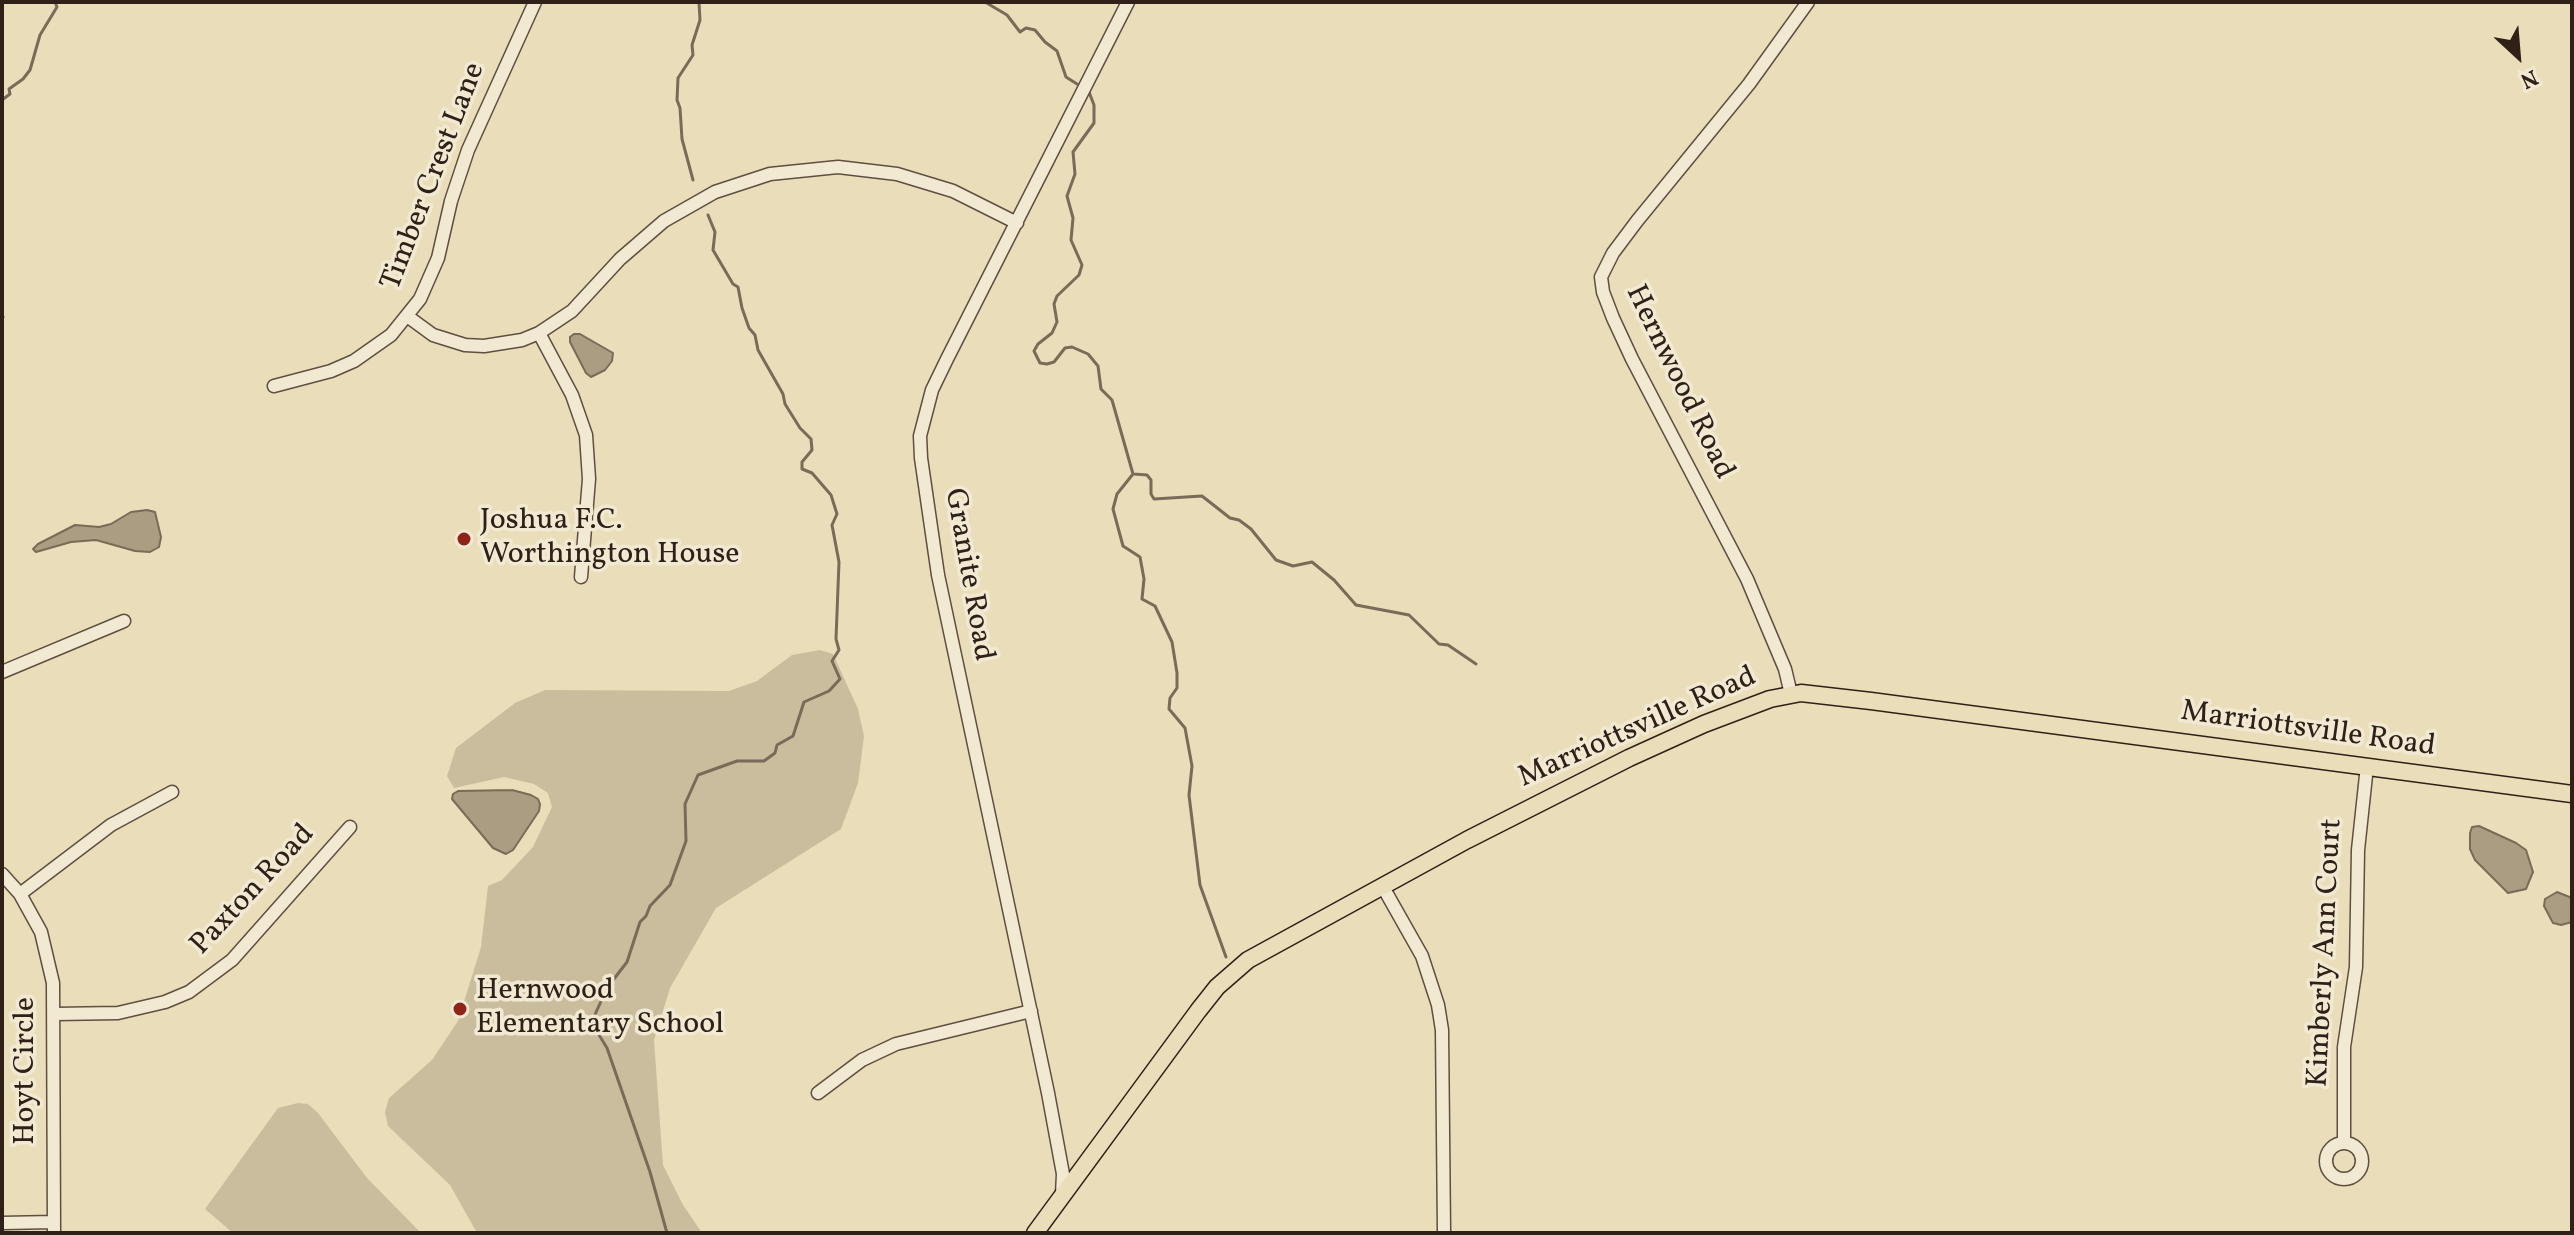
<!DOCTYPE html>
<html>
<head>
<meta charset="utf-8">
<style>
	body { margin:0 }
	#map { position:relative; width:2574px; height:1235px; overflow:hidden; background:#eaddb9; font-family:Vollkorn,serif }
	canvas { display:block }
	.frame { position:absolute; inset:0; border:4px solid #2f2018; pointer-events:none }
	.north { position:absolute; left:2478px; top:16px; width:80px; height:80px; -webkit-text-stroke:6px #f1e9d2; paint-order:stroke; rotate:154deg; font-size:22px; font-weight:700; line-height:32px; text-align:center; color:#2f2018 }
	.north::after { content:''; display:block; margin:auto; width:28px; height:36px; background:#2f2018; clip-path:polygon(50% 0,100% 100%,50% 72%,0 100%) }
</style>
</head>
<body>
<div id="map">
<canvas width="2574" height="1235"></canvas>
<div class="frame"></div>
<div class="north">N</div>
</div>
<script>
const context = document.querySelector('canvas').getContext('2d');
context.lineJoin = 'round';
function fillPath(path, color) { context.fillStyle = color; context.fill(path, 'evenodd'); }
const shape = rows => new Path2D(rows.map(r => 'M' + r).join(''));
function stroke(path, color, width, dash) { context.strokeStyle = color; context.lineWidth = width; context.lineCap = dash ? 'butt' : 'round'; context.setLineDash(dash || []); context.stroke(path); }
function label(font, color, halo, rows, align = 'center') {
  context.font = font + ' Vollkorn,serif'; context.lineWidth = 7; context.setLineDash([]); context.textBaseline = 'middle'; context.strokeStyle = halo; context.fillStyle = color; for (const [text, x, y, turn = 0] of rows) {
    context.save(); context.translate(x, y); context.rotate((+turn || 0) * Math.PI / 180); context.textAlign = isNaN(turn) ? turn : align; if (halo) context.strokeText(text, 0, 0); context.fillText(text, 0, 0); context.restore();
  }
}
fillPath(shape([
	[820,650,833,654,858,709,864,736,858,783,841,829,716,908,670,988,654,1040,663,1165,683,1205,702,1233,477,1233,450,1185,388,1126,385,1112,389,1098,432,1060,458,1021,481,947,488,886,502,880,533,847,552,807,548,793,534,784,504,777,454,788,447,776,456,748,515,703,545,690,729,691,757,681,792,655],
	[298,1103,308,1104,318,1113,367,1178,421,1233,233,1233,205,1209,278,1108]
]), '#cabd9e');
const water = shape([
	[574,334,580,334,613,353,612,361,605,370,591,377,586,373,570,342,570,337,574,334],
	[147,510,155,512,161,537,159,547,150,552,135,551,96,540,71,542,36,552,33,549,38,544,75,525,99,527,111,524,131,512,147,510],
	[512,790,531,795,538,799,540,804,539,811,513,850,506,854,493,848,452,799,453,794,458,791,512,790],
	[2479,826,2516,843,2526,850,2533,872,2526,889,2508,893,2475,860,2470,849,2470,833,2472,827,2479,826],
	[2557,892,2572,898,2572,922,2561,925,2553,923,2544,906,2545,899,2557,892]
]);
fillPath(water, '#aa9d82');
stroke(water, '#796b58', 2);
stroke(shape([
	[985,2,1007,15,1020,32,1026,28,1035,30,1045,42,1057,51,1066,77,1077,84],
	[1089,92,1094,105,1094,123,1073,152,1075,174,1067,196,1073,218,1071,240,1082,265,1079,275,1057,296,1054,304,1057,322,1052,333,1038,344,1034,351,1040,363,1047,364,1054,362,1065,348,1072,347,1088,354,1098,366,1101,389,1112,400,1133,474,1117,494,1113,509,1123,546,1140,557,1144,579,1142,599,1155,606,1172,642,1177,673,1177,688,1170,698,1169,709,1185,728,1192,766,1189,795,1200,885,1226,957],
	[2,100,10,94,9,89,23,79,30,70,40,35,57,7,55,2],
	[693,180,682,139,680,108,677,100,678,78,693,55,692,45,700,20,699,2],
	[2,283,2,288],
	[2,315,3,317],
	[1134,474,1147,475,1151,480,1151,494,1154,499,1202,496,1230,518,1239,520,1251,529,1276,560,1293,566,1312,562,1334,580,1356,605,1409,615,1439,644,1448,645,1476,664],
	[667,1233,650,1172,607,1048,596,1030,593,1019,607,988,627,962,640,922,646,916,650,906,670,885,686,841,685,804,698,775,737,761,764,761,775,753,777,745,793,736,804,702,829,691,840,679,832,661,839,650,836,639,839,562,832,525,837,514,831,495,812,473,802,469,802,462,812,450,811,439,800,428,785,404,783,394,758,350,755,335,749,328,742,308,738,287,733,284,713,250,715,232,708,215]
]), '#796b58', 3);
const minor = shape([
	[407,316,433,335,465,345,484,346,522,340,539,333,572,311,620,259,664,221,715,192,770,174,838,167,897,174,953,191,1017,223],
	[539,333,572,395,586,435,589,479,581,577],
	[274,386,331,371,354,361,391,335,420,299,438,258,451,201,468,150,535,2],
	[2,672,124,621],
	[1791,694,1785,669,1747,579,1632,359,1613,318,1603,292,1601,277,1613,253,1637,221,1749,84,1808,2],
	[2,874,20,894,41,932,53,983,54,1233],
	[1383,887,1422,956,1438,1005,1442,1030,1444,1233],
	[20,894,111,825,172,792],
	[55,1014,118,1013,165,1002,189,992,232,960,350,827],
	[818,1093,862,1060,896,1044,1031,1011],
	'2326 1161a18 18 0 1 1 36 0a18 18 0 1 1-36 0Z',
	[2344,1143,2344,1047,2356,967,2358,850,2367,766],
	[1062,1194,1063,1174,1048,1093,938,575,921,458,920,436,932,390,947,359,1128,2],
	[2,1223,54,1222]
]);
const major = shape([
	[1035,1233,1198,1011,1217,987,1248,960,1467,840,1629,758,1704,724,1770,699,1801,693,1871,701,2572,794]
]);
stroke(minor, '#5e4f40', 15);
stroke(major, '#2f2018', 19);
stroke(minor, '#f1e9d2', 12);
stroke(major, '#eaddb9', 16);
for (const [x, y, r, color] of [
	[464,539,8,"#8f2418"],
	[460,1009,8,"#8f2418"]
]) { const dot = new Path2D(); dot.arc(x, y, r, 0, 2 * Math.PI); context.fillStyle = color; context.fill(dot); stroke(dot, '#f1e9d2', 3); }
label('30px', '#2f2018', '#f1e9d2', [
	["Timber Crest Lane",435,177,-69],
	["Hernwood Road",1678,383,64],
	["Granite Road",967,575,80],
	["Marriottsville Road",1638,729,-24],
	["Marriottsville Road",2308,731,8],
	["Paxton Road",254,891,-47],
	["Kimberly Ann Court",2327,953,-87],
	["Hoyt Circle",27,1071,-90]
]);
label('30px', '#2f2018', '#f1e9d2', [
	["Joshua F.C.",480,522],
	["Worthington House",480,556],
	["Hernwood",476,992],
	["Elementary School",476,1026]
], 'left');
</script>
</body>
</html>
